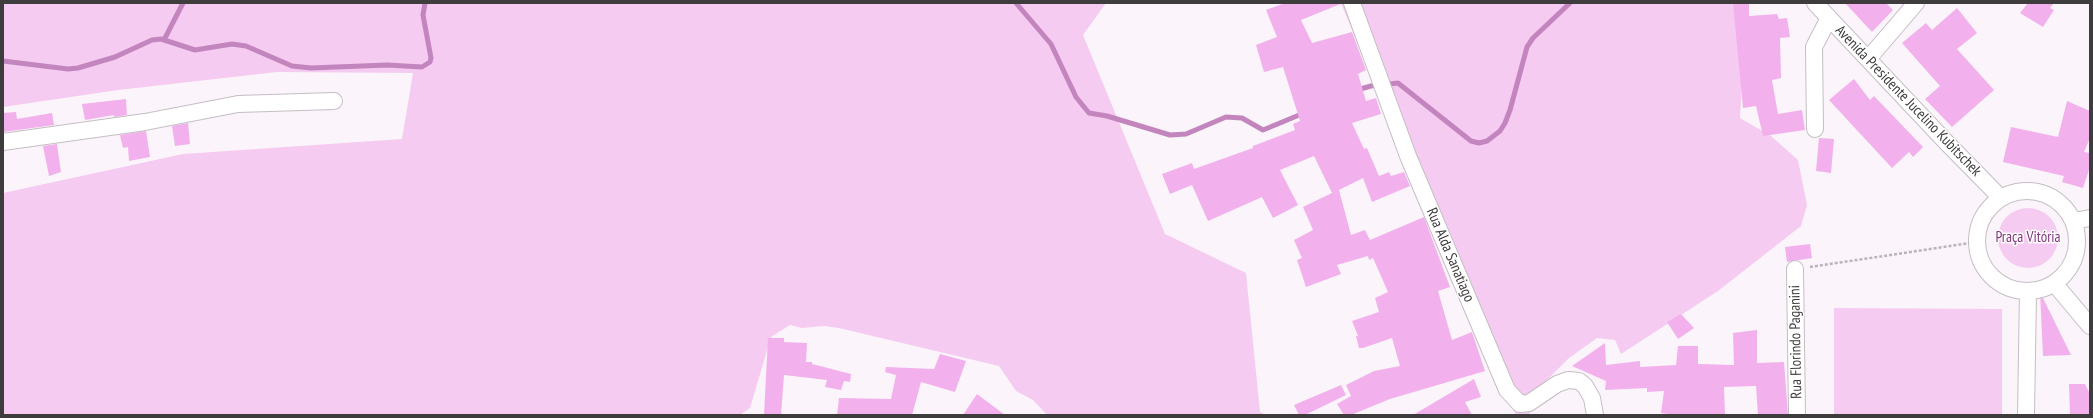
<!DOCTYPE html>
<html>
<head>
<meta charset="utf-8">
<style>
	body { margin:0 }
	#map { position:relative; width:2093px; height:418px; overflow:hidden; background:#fbf4fa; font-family:"PT Sans Narrow",sans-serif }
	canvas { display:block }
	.frame { position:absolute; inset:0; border:4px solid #3f3c3e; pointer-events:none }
</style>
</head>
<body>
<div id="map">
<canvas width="2093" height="418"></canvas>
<div class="frame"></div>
</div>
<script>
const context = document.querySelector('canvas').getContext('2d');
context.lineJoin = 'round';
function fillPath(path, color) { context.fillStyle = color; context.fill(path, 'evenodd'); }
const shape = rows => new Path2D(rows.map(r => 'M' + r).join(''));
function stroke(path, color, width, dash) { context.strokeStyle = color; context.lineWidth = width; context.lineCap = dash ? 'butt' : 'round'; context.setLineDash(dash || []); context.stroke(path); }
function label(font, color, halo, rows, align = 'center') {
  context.font = font + ' "PT Sans Narrow",sans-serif'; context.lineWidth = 3; context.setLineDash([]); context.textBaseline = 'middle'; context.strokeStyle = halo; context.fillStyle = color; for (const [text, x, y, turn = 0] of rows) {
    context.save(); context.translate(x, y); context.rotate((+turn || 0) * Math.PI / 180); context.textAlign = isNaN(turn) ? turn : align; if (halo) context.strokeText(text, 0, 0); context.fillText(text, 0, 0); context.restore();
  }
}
fillPath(shape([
	[3,3,1106,3,1083,35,1165,234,1246,273,1260,412,1265,415,1047,415,1033,400,1016,391,999,366,839,328,824,326,802,328,790,325,771,337,750,408,740,415,3,415,3,193,183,154,402,139,413,73,277,72,118,90,3,107],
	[1341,3,1743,3,1743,66,1740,118,1771,136,1798,160,1807,205,1801,226,1718,291,1621,354,1615,340,1597,338,1569,358,1545,382,1529,415,1516,415,1482,351],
	'1998 238a30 30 0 1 1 60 0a30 30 0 1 1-60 0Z',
	[1834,308,2002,309,2002,415,1834,415]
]), '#f6cbf1');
stroke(shape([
	[1016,3,1051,44,1076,97,1089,113,1107,116,1170,135,1186,134,1226,117,1242,118,1263,130,1304,113],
	[164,40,183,3],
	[3,61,68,69,78,68,115,57,152,40,161,39,195,50,232,44,246,46,292,66,311,68,387,65,422,67,430,62,431,58,423,15,425,3],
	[1357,90,1371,86,1398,83,1471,141,1479,143,1487,141,1500,131,1505,123,1510,110,1527,47,1533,38,1570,3]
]), '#c385be', 5);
fillPath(shape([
	[1285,3,1343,3,1301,20,1312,43,1352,32,1366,70,1358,74,1366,101,1376,98,1381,114,1352,123,1364,149,1367,148,1379,176,1389,172,1391,176,1404,172,1410,186,1372,202,1363,178,1339,190,1351,235,1365,230,1370,240,1424,217,1450,287,1438,291,1452,340,1472,332,1485,371,1390,399,1351,415,1344,415,1337,404,1351,396,1346,385,1374,371,1400,366,1392,338,1363,348,1359,348,1356,336,1358,336,1352,321,1379,312,1375,298,1388,292,1373,258,1369,260,1368,256,1337,265,1341,274,1306,287,1297,260,1302,258,1294,240,1313,230,1303,207,1338,190,1332,193,1314,156,1280,170,1298,205,1273,218,1262,197,1208,221,1192,185,1170,194,1162,174,1192,163,1194,169,1253,148,1253,146,1295,130,1293,124,1300,121,1283,67,1264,72,1256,45,1277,37,1266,10],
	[1733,3,1749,3,1749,16,1777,14,1779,19,1787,18,1790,37,1780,38,1781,78,1772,80,1778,114,1802,110,1805,130,1763,136,1756,106,1743,108],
	[1845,3,1886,3,1893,10,1872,32],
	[2028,3,2054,3,2050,8,2054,10,2043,27,2020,13],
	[1957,8,1977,33,1957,49,1994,90,1952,127,1925,99,1940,86,1902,43,1926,23,1932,30],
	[1854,79,1870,100,1874,96,1923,147,1913,157,1909,152,1892,168,1829,100],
	[126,99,127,115,114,117,114,115,85,120,82,104],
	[2067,101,2090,111,2090,138,2084,152,2090,153,2090,167,2083,188,2062,182,2064,176,2003,162,2011,127,2058,137],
	[16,112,17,119,52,113,54,125,3,132,3,113],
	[188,123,190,144,175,146,172,126],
	[146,131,150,157,129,161,128,147,123,148,120,135],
	[1819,138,1834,139,1831,173,1816,171],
	[57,144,61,172,49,176,43,146],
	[1810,244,1812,258,1787,262,1785,247],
	[2040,292,2071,355,2043,356],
	[1681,314,1694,328,1678,339,1667,322],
	[1757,330,1757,363,1784,362,1788,415,1758,415,1756,386,1724,387,1725,415,1674,415,1661,413,1664,391,1647,392,1647,388,1605,390,1606,381,1572,366,1605,343,1606,365,1640,361,1640,367,1676,365,1678,346,1698,346,1698,364,1734,365,1733,333],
	[768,338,784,338,784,342,807,343,806,362,812,362,812,364,851,374,850,382,844,381,841,390,825,387,827,380,784,375,781,415,764,415],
	[940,354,966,361,955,392,921,382,912,415,837,415,839,398,891,399,896,375,885,372,886,367,934,369],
	[1474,379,1481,397,1465,402,1472,415,1413,415],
	[2069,384,2085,384,2090,394,2090,415,2070,415],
	[1341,385,1346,395,1305,415,1299,415,1294,405],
	[977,394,1005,415,963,415]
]), '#f2b1ed');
const minor = shape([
	[1352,3,1408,156,1507,390,1520,404,1529,403,1557,384,1568,380,1579,381,1585,386,1592,398,1595,415],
	[1815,3,1946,142,2001,198],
	[1868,59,1916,3],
	[1815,129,1814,47,1829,18],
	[3,142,145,122,238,104,334,101],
	'1977 241a50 50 0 1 1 100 0a50 50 0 1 1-100 0Z',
	[2074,221,2090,218],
	[1795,269,1797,415],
	[2054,283,2090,326],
	[2026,415,2028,291]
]);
stroke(minor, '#c5bec4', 18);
stroke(shape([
	[1810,267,1977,242]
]), '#bab4b9', 2.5, [3, 2]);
stroke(minor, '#fff', 16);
label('15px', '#3f3c3e', '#fff', [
	["Avenida Presidente Jucelino Kubitschek",1908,101,46],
	["Rua Alda Sanatiago",1450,255,67],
	["Rua Florindo Paganini",1796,342,-91]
]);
label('15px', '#80357c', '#fff', [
	["Praça Vitória",2028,238]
]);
</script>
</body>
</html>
